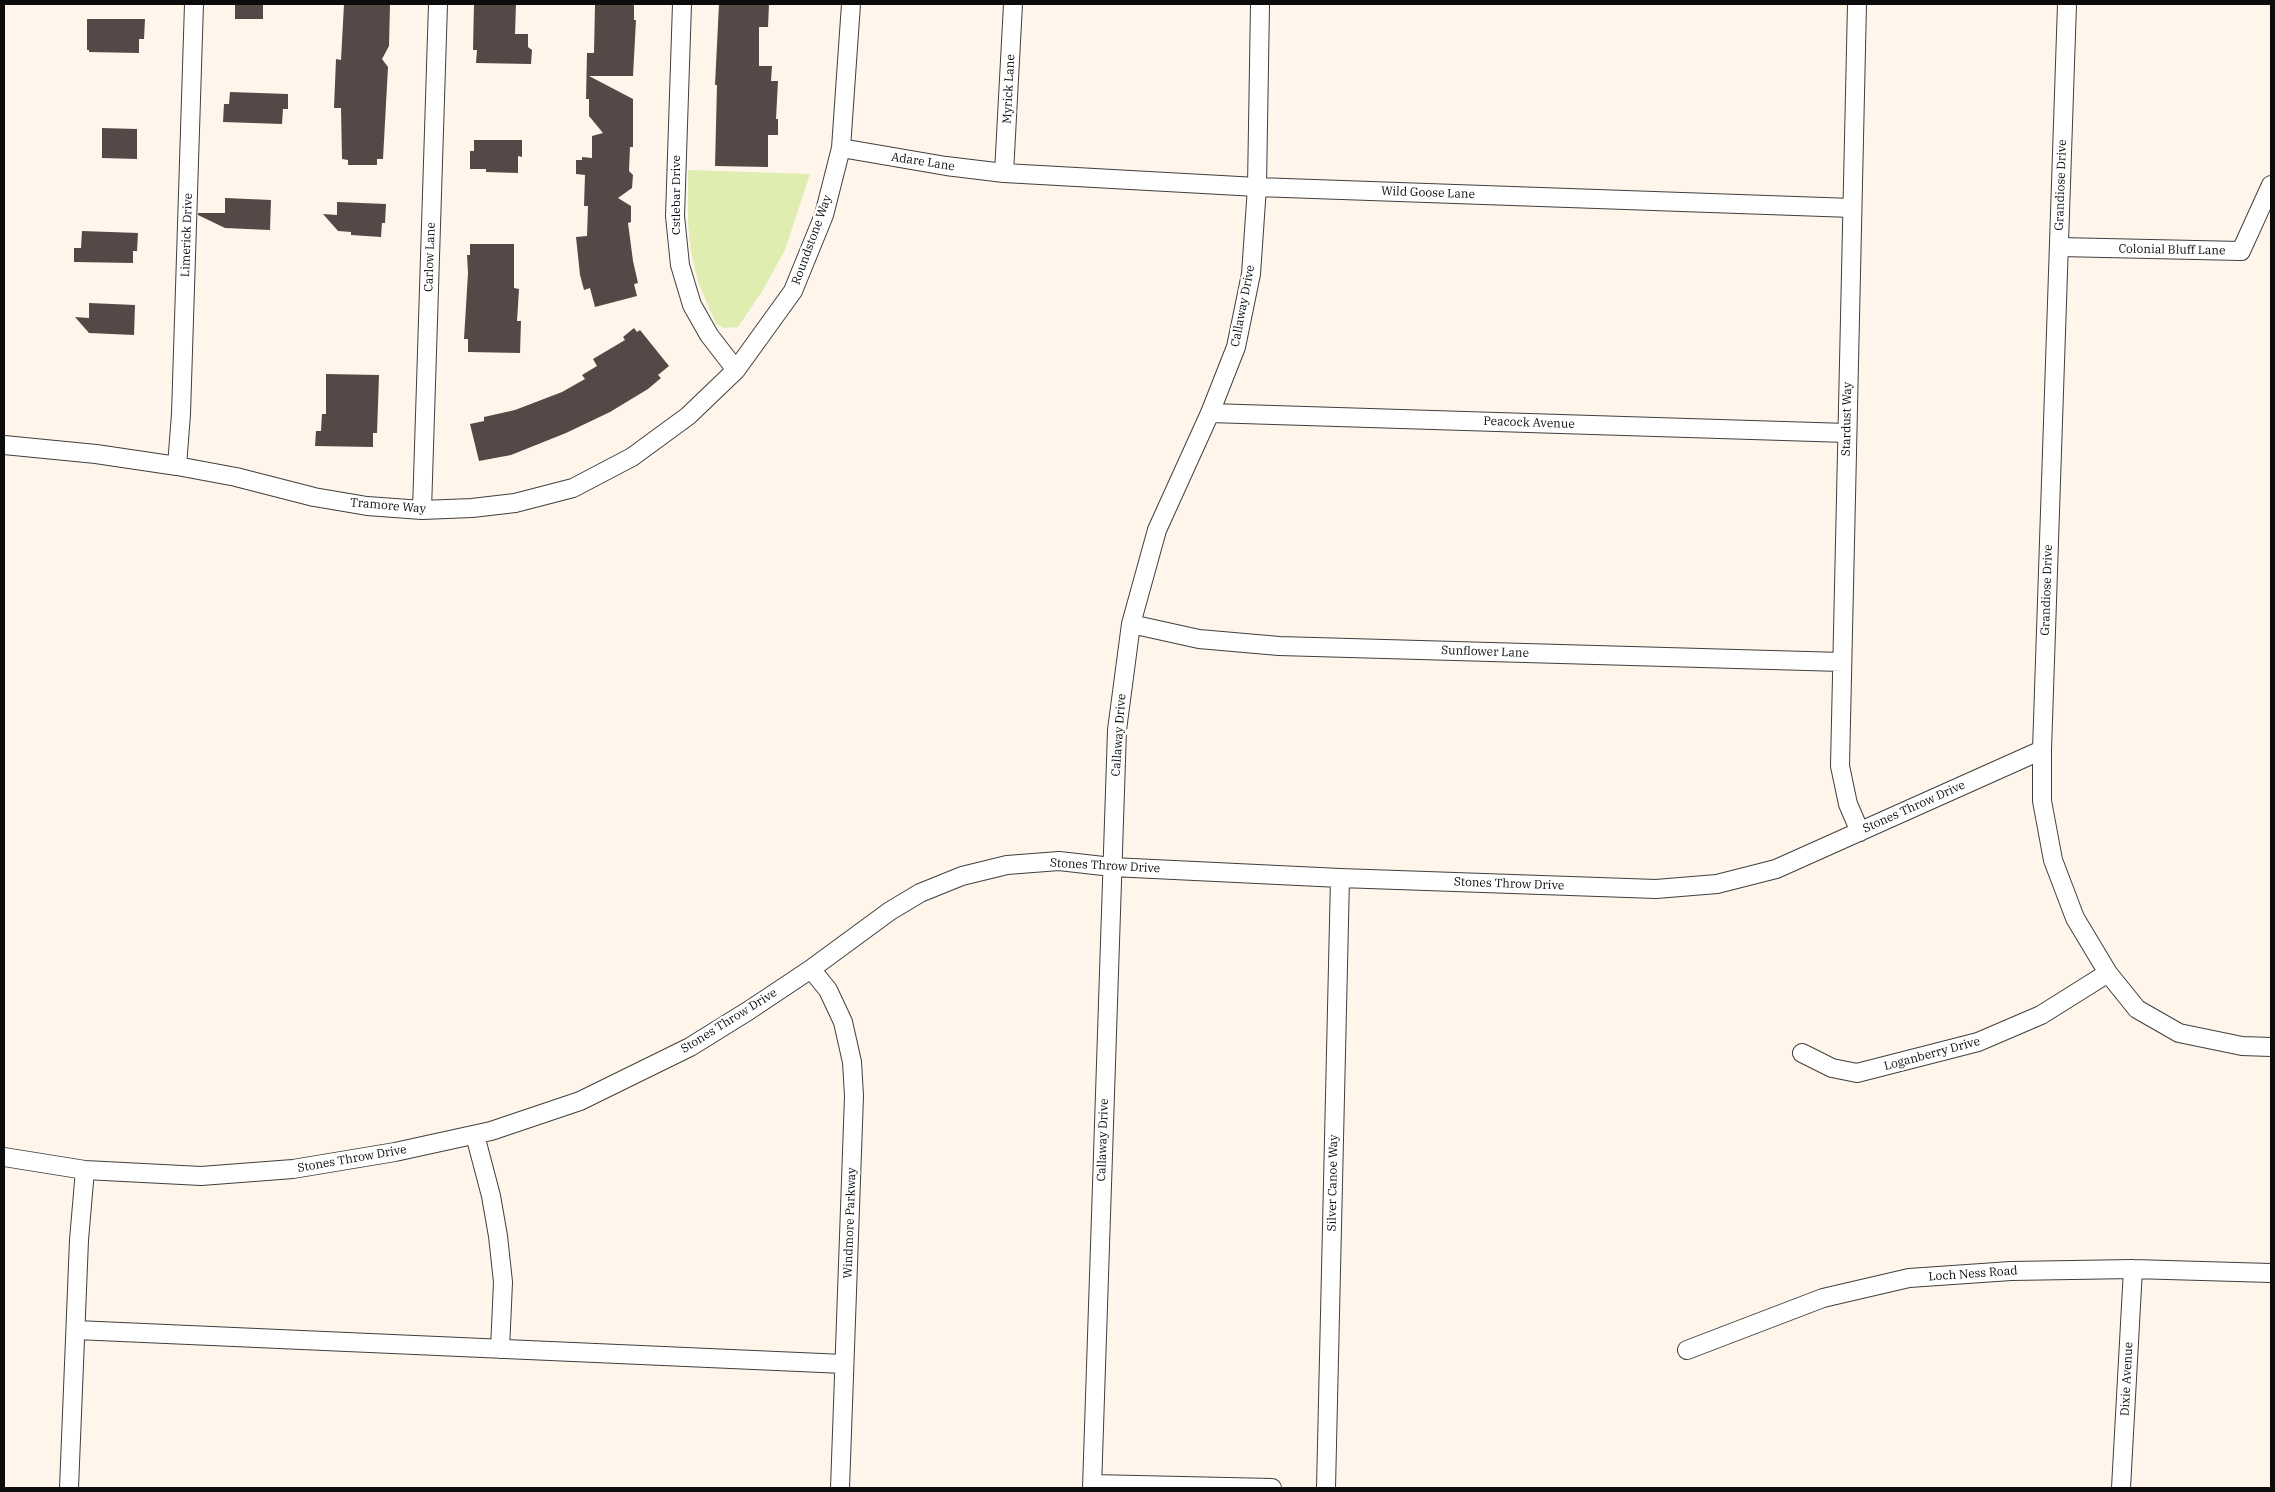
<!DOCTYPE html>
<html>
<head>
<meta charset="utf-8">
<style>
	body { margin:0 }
	#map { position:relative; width:2275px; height:1492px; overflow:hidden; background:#fff5ea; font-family:"IBM Plex Serif",serif }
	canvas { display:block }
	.frame { position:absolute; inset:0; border:5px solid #0c0c0c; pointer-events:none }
</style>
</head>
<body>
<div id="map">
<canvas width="2275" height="1492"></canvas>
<div class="frame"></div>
</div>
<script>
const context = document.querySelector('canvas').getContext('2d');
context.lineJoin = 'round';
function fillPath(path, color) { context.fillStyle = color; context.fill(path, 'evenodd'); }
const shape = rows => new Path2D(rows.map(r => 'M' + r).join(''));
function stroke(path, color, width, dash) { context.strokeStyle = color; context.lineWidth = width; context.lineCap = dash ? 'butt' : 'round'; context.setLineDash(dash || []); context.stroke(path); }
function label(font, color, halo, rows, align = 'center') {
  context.font = font + ' "IBM Plex Serif",serif'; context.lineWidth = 5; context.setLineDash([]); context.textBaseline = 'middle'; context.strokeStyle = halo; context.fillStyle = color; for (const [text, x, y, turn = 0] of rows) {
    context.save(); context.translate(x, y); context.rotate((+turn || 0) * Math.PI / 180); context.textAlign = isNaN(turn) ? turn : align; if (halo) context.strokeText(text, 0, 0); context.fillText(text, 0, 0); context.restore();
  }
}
fillPath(shape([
	[688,170,810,174,785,250,763,290,738,327,724,328,716,324,698,282,691,251,688,223]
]), '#dfedb0');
fillPath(shape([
	[235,4,263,4,263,19,235,19],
	[344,4,390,4,389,46,382,59,388,67,383,159,377,159,377,165,348,165,348,160,342,159,341,108,334,108,336,59,341,60],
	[474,4,516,4,515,34,528,34,528,47,532,50,531,64,476,63,477,50,473,50],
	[595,4,634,4,634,20,636,20,633,76,589,76,633,99,633,147,630,147,629,171,633,175,632,188,618,198,631,206,631,222,628,223,633,261,638,283,634,284,637,296,595,307,590,288,584,290,580,275,576,237,587,236,588,206,584,206,585,175,576,174,576,160,582,160,582,157,592,158,592,136,603,133,589,116,589,99,586,99,587,53,594,53],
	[719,4,769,4,768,27,759,27,759,66,772,66,771,81,778,81,776,119,778,119,778,135,768,135,768,167,715,166,717,85,715,85],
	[87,19,145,19,144,39,139,39,139,53,89,52,89,50,87,50],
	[230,92,288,94,288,109,283,109,282,124,223,122,224,104,229,104],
	[102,128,137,129,137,159,102,158],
	[474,140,522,140,522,157,518,156,518,173,486,172,486,169,470,169,470,151,474,151],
	[225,198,271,200,270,230,225,228,198,215,198,213,225,213],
	[337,202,386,204,385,223,382,223,381,237,351,235,351,232,338,231,323,214,337,215],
	[82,231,138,233,137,251,133,251,133,263,74,262,74,248,81,248],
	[470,244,514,244,514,288,519,289,517,321,521,321,520,353,468,352,468,339,464,339,468,273,467,255,470,255],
	[89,303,135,305,134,335,89,333,75,317,89,318],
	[634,328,637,332,640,330,669,366,658,375,661,378,648,389,610,412,566,433,511,455,479,461,470,424,484,421,484,417,515,410,562,392,585,379,582,375,597,366,593,359,625,340,623,337],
	[326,374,379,375,377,433,373,433,373,447,315,446,316,431,321,431,322,414,326,414]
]), '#554947');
const minor = shape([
	[682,4,675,216,680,265,692,305,709,335,736,370],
	[1857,4,1840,766,1848,804,1860,832],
	[2067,4,2042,750,2042,801,2053,860,2075,918,2108,973,2137,1009,2179,1033,2242,1046,2271,1047],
	[841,148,946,166,1004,173,1257,187,1852,208],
	[1004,173,1013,4],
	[2059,247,2241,251,2271,185],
	[1210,413,1847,433],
	[4,445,96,454,177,466,236,477,314,497,367,506,422,510,472,508,515,503,573,488,632,457,688,416,736,370,793,291,824,215,841,148,851,4],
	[177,466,181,414,194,4],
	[422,510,438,4],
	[1131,624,1199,639,1279,646,1842,662],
	[811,969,828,990,843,1022,852,1062,854,1096,840,1488],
	[1802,1053,1832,1068,1857,1073,1978,1042,2041,1015,2108,973],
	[475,1135,491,1196,498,1236,503,1282,500,1349],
	[4,1157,85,1170,201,1176,293,1169,395,1152,491,1131,580,1101,690,1047,748,1011,811,969,890,911,920,893,962,876,1007,865,1059,861,1112,867,1340,878,1656,889,1717,884,1776,869,2042,750],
	[76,1330,844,1364],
	[1687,1350,1823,1298,1909,1278,2011,1271,2133,1269,2271,1273],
	[1092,1484,1272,1488],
	[69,1488,79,1240,85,1170],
	[1092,1488,1117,730,1131,624,1157,530,1210,413,1236,347,1251,274,1257,187,1260,4],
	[1326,1488,1340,878],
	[2121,1488,2133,1269]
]);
stroke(minor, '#3f3f3f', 20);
stroke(minor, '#fff', 18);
label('12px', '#0c0c0c', '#fff', [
	["Myrick Lane",1009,89,-87],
	["Adare Lane",923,162,9],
	["Grandiose Drive",2061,185,-88],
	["Wild Goose Lane",1428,193,2],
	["Cstlebar Drive",677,195,-90],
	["Limerick Drive",187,235,-88],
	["Roundstone Way",812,240,-70],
	["Colonial Bluff Lane",2172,250,1],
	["Carlow Lane",430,257,-88],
	["Callaway Drive",1243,306,-79],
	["Stardust Way",1847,419,-89],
	["Peacock Avenue",1529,423,2],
	["Tramore Way",388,506,5],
	["Grandiose Drive",2047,590,-88],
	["Sunflower Lane",1485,652,2],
	["Callaway Drive",1119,735,-86],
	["Stones Throw Drive",1914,807,-24],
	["Stones Throw Drive",1105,866,3],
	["Stones Throw Drive",1509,884,2],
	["Stones Throw Drive",729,1021,-32],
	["Loganberry Drive",1932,1054,-15],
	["Callaway Drive",1103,1140,-88],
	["Stones Throw Drive",352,1159,-10],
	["Silver Canoe Way",1333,1183,-89],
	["Windmore Parkway",850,1223,-88],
	["Loch Ness Road",1973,1274,-4],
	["Dixie Avenue",2127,1379,-87]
]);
</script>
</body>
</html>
